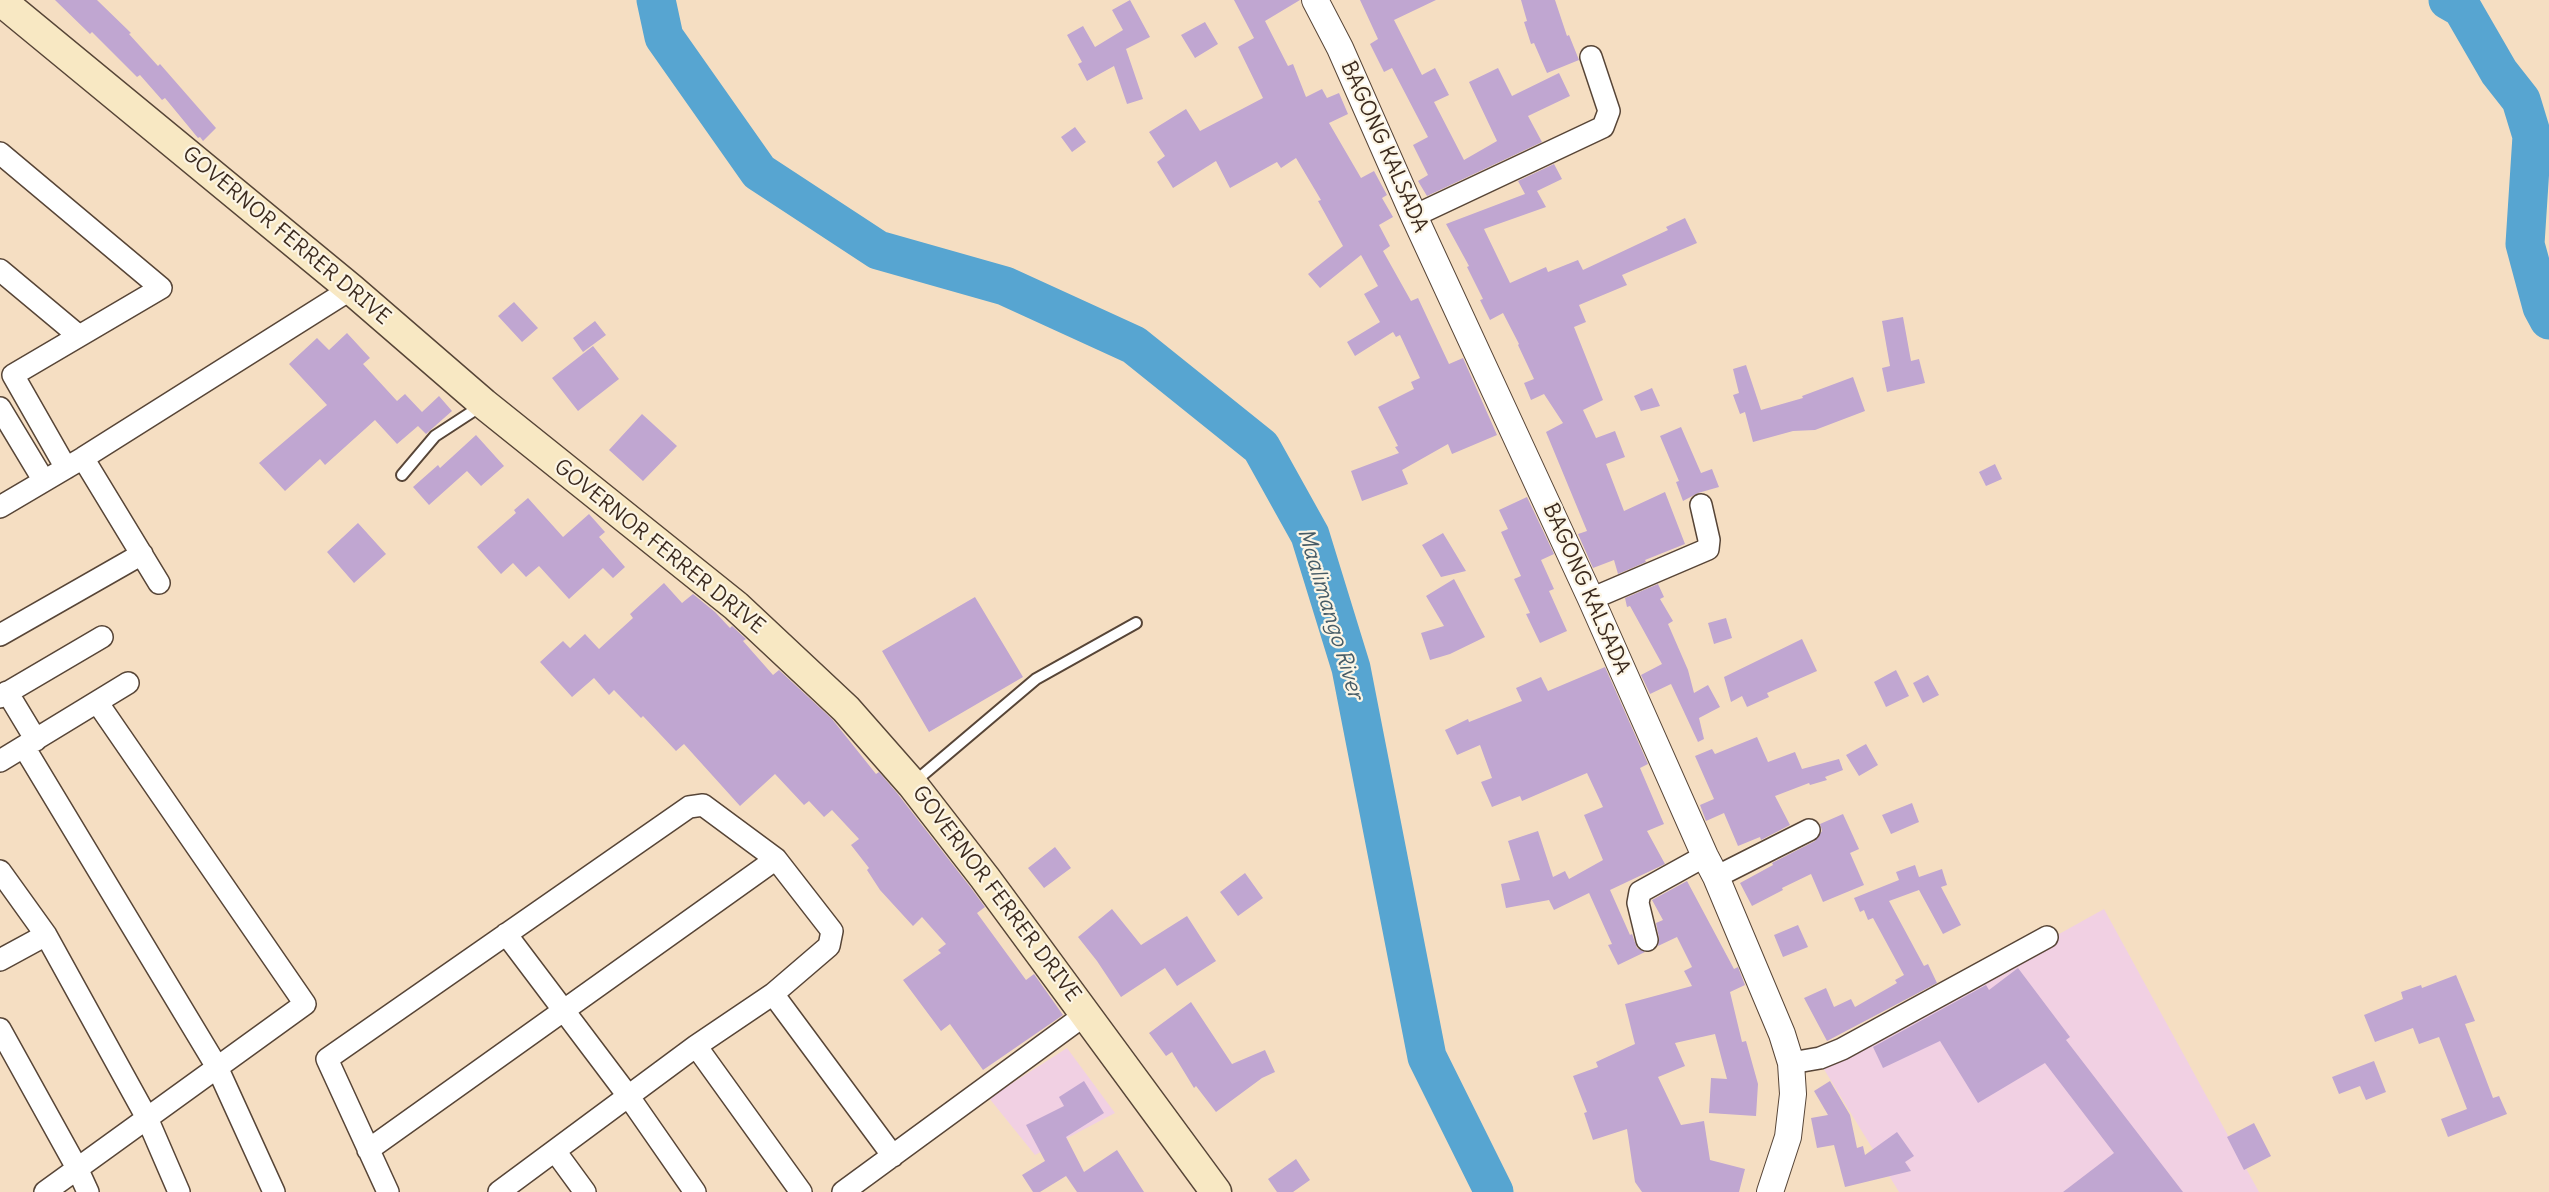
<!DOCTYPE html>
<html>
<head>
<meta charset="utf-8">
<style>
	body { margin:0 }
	canvas { display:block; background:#f5dec2 }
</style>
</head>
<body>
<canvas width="2549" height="1192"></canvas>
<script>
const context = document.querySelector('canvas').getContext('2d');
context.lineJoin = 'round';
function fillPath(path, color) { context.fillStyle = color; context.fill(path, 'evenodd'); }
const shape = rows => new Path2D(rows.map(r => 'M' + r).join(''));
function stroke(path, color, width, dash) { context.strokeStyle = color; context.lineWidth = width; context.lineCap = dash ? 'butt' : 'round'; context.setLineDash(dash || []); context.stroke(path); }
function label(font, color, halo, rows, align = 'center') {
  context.font = font + ' Delius,sans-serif'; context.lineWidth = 4.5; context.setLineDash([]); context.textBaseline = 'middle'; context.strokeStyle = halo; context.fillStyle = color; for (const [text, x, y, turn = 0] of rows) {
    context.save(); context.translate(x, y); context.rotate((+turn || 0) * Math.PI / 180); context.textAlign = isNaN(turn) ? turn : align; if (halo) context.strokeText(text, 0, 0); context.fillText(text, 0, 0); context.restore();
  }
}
fillPath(shape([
	[2104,909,2259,1192,1899,1192,1822,1066],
	[1067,1048,1115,1113,1035,1155,989,1098]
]), '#f1d0e3');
stroke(shape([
	[656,0,664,37,759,172,878,250,1005,286,1134,345,1261,447,1310,535,1351,668,1427,1057,1494,1192],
	[2448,0,2462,8,2499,72,2521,100,2532,136,2525,244,2542,307,2549,320]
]), '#57a5d1', 39);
fillPath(shape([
	[55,0,97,0,131,33,129,34,158,66,160,64,216,128,203,141,200,137,198,138,165,98,162,100,140,75,137,77,92,32,90,34],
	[1130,0,1150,37,1126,49,1143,99,1127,104,1114,66,1087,81,1078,64,1082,62,1067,35,1083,26,1095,47,1123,30,1112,10],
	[1234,0,1300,0,1265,21,1288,66,1293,64,1306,97,1322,89,1327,98,1339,93,1348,114,1329,123,1361,178,1374,171,1387,195,1382,198,1393,217,1379,225,1390,246,1383,251,1411,301,1418,298,1449,364,1463,358,1497,435,1452,454,1448,444,1402,470,1408,484,1362,501,1351,471,1399,453,1395,447,1398,446,1378,407,1414,389,1411,382,1420,378,1400,335,1396,337,1393,332,1355,356,1347,342,1380,322,1364,294,1378,286,1361,255,1320,288,1308,274,1343,246,1318,201,1321,200,1296,158,1281,168,1277,162,1230,188,1216,161,1173,188,1157,162,1165,156,1149,132,1186,109,1200,131,1263,98,1238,47,1254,38],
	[1360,0,1436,0,1394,20,1422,75,1435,68,1449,95,1434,102,1464,160,1497,141,1469,82,1498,68,1512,96,1559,73,1570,96,1528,116,1542,142,1427,196,1418,181,1428,175,1413,145,1428,137,1392,68,1384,72,1370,44,1378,39],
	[1521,0,1555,0,1567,36,1569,35,1579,60,1547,73,1534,43,1531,44,1524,22,1527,21],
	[1205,22,1218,44,1195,58,1181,35],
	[1075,127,1086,142,1072,152,1061,137],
	[1554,164,1562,179,1537,191,1546,207,1484,229,1510,283,1546,267,1548,272,1578,260,1583,270,1668,230,1666,227,1685,218,1697,243,1622,275,1627,285,1579,305,1586,322,1574,327,1603,400,1583,410,1596,438,1615,431,1625,457,1606,464,1624,511,1665,492,1685,544,1645,560,1646,562,1618,574,1614,560,1593,568,1578,534,1587,531,1546,432,1563,423,1544,394,1531,400,1524,383,1534,379,1518,345,1519,344,1503,313,1490,320,1480,300,1483,299,1467,267,1469,266,1446,224,1525,194,1518,181],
	[514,302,538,328,522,342,498,316],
	[1903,317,1911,361,1919,359,1925,383,1887,392,1882,368,1890,366,1882,321],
	[595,321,606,335,583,352,573,338],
	[347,333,370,358,363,364,397,401,405,394,422,412,439,396,452,411,426,434,418,426,397,444,375,420,325,465,320,459,285,491,259,463,327,405,289,364,317,338,329,350],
	[593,346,619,379,578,411,552,378],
	[1746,365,1761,410,1803,398,1802,396,1853,377,1865,411,1815,430,1793,431,1753,442,1745,412,1740,414,1733,395,1739,393,1733,369],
	[1652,388,1660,406,1641,411,1634,396],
	[642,414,677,446,643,481,609,450],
	[1681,427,1701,473,1712,469,1719,487,1698,493,1683,501,1676,482,1679,481,1660,436],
	[476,435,504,466,481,486,467,471,429,505,413,487,438,465,440,468],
	[1995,464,2002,479,1986,486,1979,472],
	[1527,497,1554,554,1541,560,1554,589,1549,591,1567,631,1540,643,1526,614,1530,613,1514,579,1521,576,1501,532,1508,529,1499,510],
	[528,498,563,537,589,514,605,532,599,537,625,567,613,578,603,568,569,599,539,566,526,577,513,563,501,574,477,547,516,513,514,510],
	[358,523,386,554,354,583,327,552],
	[1443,533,1466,571,1441,577,1422,545],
	[1454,579,1485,637,1450,654,1430,660,1421,633,1444,626,1426,596],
	[664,583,682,603,693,594,715,612,730,628,732,626,746,639,743,641,773,675,779,670,832,719,876,774,879,772,897,793,971,888,985,907,977,913,1026,980,1034,974,1063,1015,983,1070,950,1024,941,1031,903,980,941,953,938,950,946,944,922,917,913,926,880,890,867,870,869,868,851,845,859,839,832,810,824,817,809,801,804,805,775,774,740,806,684,744,676,751,643,716,641,718,614,690,609,695,594,678,572,697,540,662,563,641,570,648,585,634,599,649,633,618,630,614],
	[1658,584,1664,597,1660,599,1673,621,1668,624,1688,670,1694,693,1708,685,1720,707,1699,718,1704,739,1698,742,1671,684,1650,694,1641,675,1662,664,1630,606,1627,607,1625,598],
	[975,597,1023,677,929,732,882,651],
	[1726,618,1732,638,1714,644,1708,623],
	[1802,639,1817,671,1767,693,1769,697,1747,707,1742,696,1731,702,1724,677],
	[1605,667,1648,764,1640,768,1664,824,1647,831,1665,864,1610,890,1630,935,1632,934,1637,948,1645,952,1618,965,1608,945,1612,944,1589,893,1554,910,1549,900,1506,908,1501,884,1520,880,1508,841,1538,831,1553,877,1565,871,1569,879,1603,860,1584,815,1603,807,1587,773,1522,801,1520,796,1492,807,1481,782,1492,778,1480,745,1457,755,1445,730,1468,719,1469,722,1522,701,1516,688,1541,677,1548,691],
	[1896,670,1909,696,1886,707,1874,682],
	[1928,675,1939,695,1923,703,1913,683],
	[1757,737,1768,762,1795,752,1802,769,1839,759,1843,770,1825,777,1827,780,1810,785,1809,783,1775,796,1790,825,1761,840,1760,837,1738,846,1724,813,1706,821,1700,805,1714,799,1695,756,1712,749,1715,754],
	[1866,744,1878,765,1859,776,1846,755],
	[1912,803,1919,822,1891,834,1882,815],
	[1843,814,1859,849,1850,853,1864,885,1823,902,1811,874,1782,888,1783,890,1752,906,1740,883,1773,865,1772,863,1815,841,1822,831,1820,824],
	[1055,847,1071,868,1044,888,1028,868],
	[1915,865,1919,877,1942,869,1947,885,1941,887,1961,925,1943,934,1919,890,1889,901,1924,966,1928,964,1937,983,1827,1041,1804,998,1826,988,1834,1007,1851,999,1855,1007,1897,983,1895,980,1904,975,1873,918,1868,920,1864,910,1860,912,1854,898,1899,880,1896,872],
	[1245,873,1263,898,1238,916,1220,892],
	[1687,881,1734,969,1738,967,1745,985,1730,992,1742,1042,1746,1041,1758,1084,1756,1116,1709,1113,1711,1078,1727,1079,1715,1034,1675,1043,1685,1066,1658,1077,1681,1125,1704,1121,1710,1160,1745,1169,1739,1192,1642,1192,1635,1182,1627,1129,1593,1140,1584,1113,1587,1112,1573,1076,1598,1067,1596,1062,1635,1044,1625,1004,1692,986,1684,971,1692,967,1677,937,1658,946,1659,938,1656,923,1663,920,1652,900],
	[1112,909,1141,945,1187,916,1216,961,1177,986,1165,968,1121,997,1097,961,1078,937],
	[1798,925,1808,947,1783,957,1774,935],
	[2018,968,2070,1037,2066,1040,2183,1192,2063,1192,2114,1153,2045,1063,1978,1103,1940,1041,1883,1068,1873,1047,1986,985,1989,990],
	[2456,975,2475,1021,2465,1024,2493,1098,2499,1096,2507,1114,2448,1137,2441,1119,2467,1109,2439,1037,2419,1044,2413,1028,2375,1042,2364,1015,2403,999,2401,992,2421,985,2422,988],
	[1191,1002,1232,1064,1265,1050,1275,1072,1262,1078,1216,1112,1196,1086,1194,1088,1172,1052,1166,1056,1149,1033],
	[2374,1061,2386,1092,2366,1100,2360,1086,2339,1094,2332,1077],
	[1084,1081,1104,1113,1066,1137,1084,1172,1117,1150,1144,1192,1077,1192,1066,1176,1040,1192,1033,1192,1022,1175,1045,1161,1026,1125,1064,1106,1059,1097],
	[1830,1081,1850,1115,1857,1148,1863,1146,1865,1155,1897,1132,1914,1156,1905,1162,1911,1171,1845,1187,1834,1145,1817,1148,1811,1118,1828,1115,1814,1091],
	[2254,1123,2271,1156,2244,1170,2227,1137],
	[1296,1159,1310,1180,1293,1192,1277,1192,1268,1179]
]), '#c0a6d1');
const service = shape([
	[402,475,435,436,481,406],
	[912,784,1036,679,1136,623]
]);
const minor = shape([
	[0,153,161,288,13,375,66,468],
	[1414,216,1603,127,1609,111,1591,57],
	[0,270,79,336],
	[0,408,44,481],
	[83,458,159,583],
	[0,507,83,458,351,289],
	[1591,599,1708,549,1709,540,1701,505],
	[0,635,142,554],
	[7,692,36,740],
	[0,697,102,637],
	[24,747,217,1067,274,1192],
	[0,761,128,683],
	[0,871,46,935,147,1118,179,1192],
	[1716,877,1809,830],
	[506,934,629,1097,695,1192],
	[1647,940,1638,903,1640,892,1705,856],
	[0,960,46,935],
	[773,994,893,1156],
	[0,1029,77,1168,88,1192],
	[696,1046,801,1192],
	[1791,1063,1820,1058,1842,1049,2047,937],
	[368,1150,776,859],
	[555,1151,585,1192],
	[45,1192,305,1004,97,702],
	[388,1192,327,1059,689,807,703,805,776,859,832,931,829,946,773,994,696,1046,499,1192],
	[843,1192,1086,1014]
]);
const tertiary = shape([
	[1315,0,1340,48,1414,216,1591,599,1705,856,1716,877,1782,1034,1791,1063,1793,1094,1788,1137,1770,1192]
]);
const secondary = shape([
	[0,0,351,289,484,404,736,606,846,709,912,784,985,878,1216,1192]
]);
stroke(service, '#574537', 14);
stroke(minor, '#574537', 24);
stroke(tertiary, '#574537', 28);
stroke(secondary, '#574537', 33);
stroke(service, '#fff', 10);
stroke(minor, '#fff', 21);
stroke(tertiary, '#fff', 26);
stroke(secondary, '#f8e8c3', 30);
label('21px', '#3b2a1e', '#fcf5e5', [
	["BAGONG KALSADA",1384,147,66],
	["GOVERNOR FERRER DRIVE",286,236,40],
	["GOVERNOR FERRER DRIVE",659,547,39],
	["BAGONG KALSADA",1586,589,66],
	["GOVERNOR FERRER DRIVE",996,894,53]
]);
label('italic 22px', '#465b66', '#fcf5e5', [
	["Maalimango River",1330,614,73]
]);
</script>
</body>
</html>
